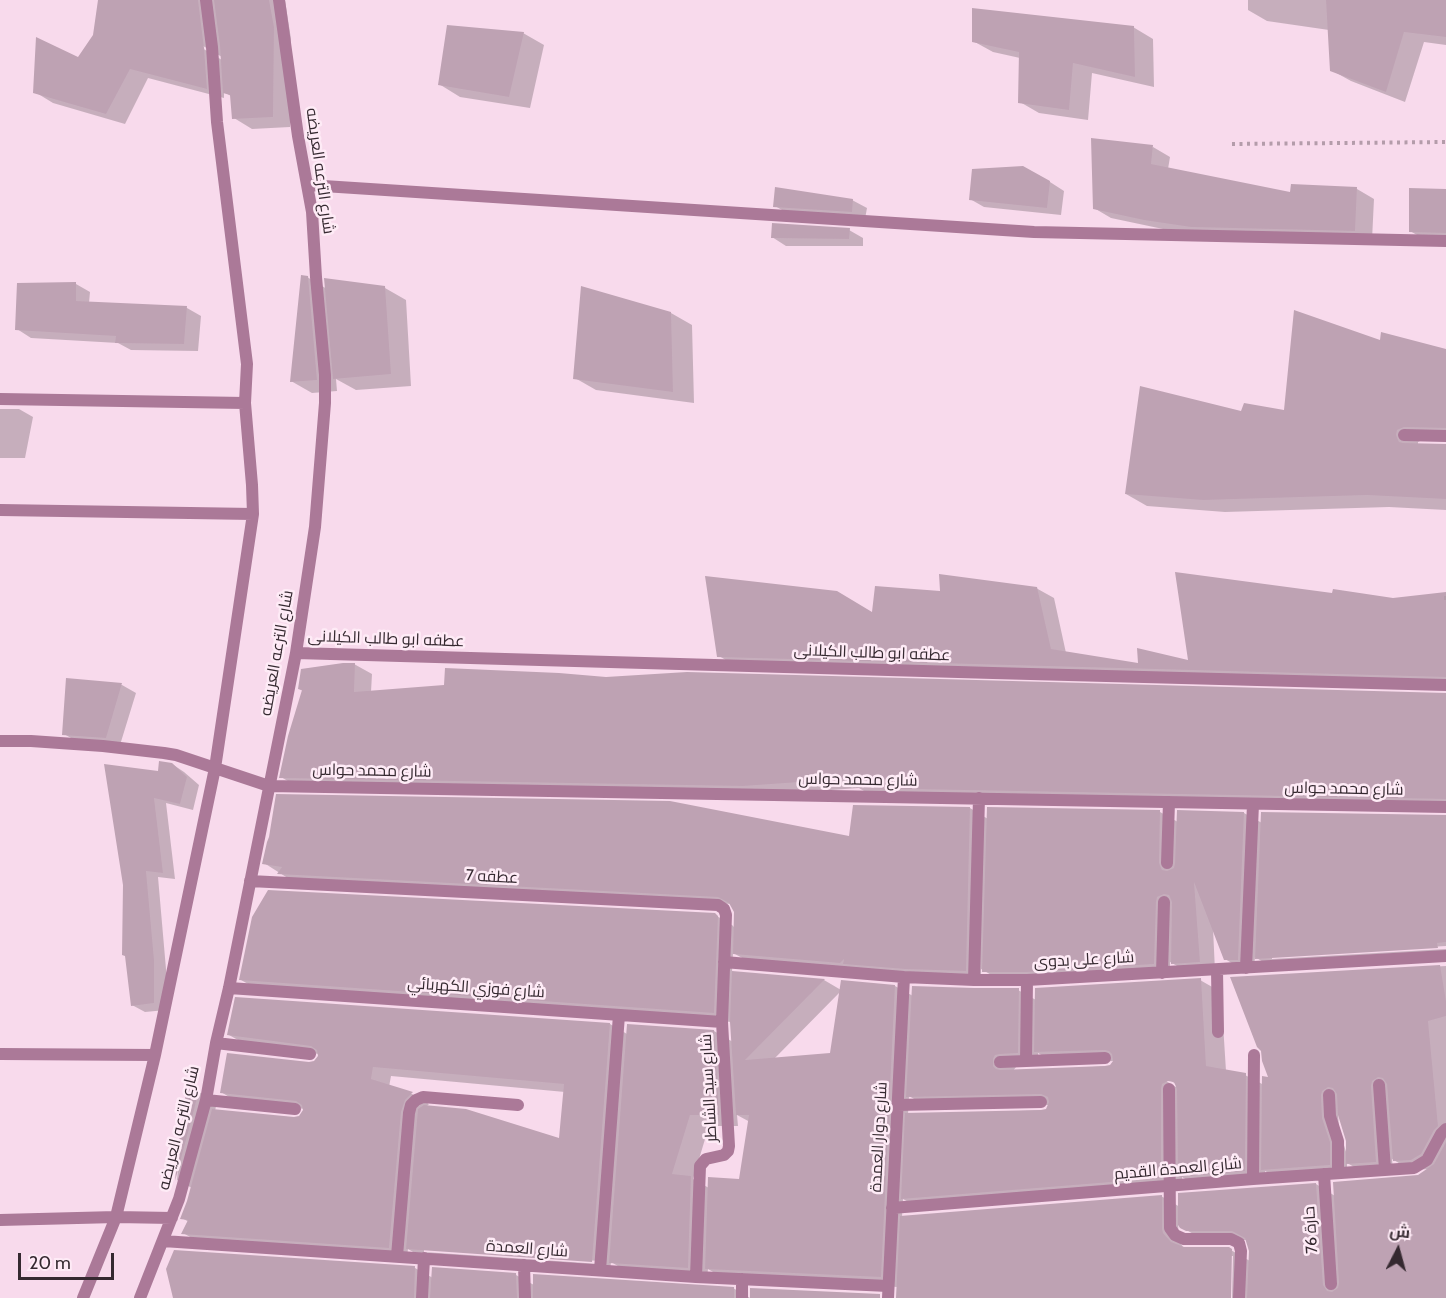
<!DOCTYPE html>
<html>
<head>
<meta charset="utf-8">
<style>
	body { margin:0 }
	#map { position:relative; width:1446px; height:1298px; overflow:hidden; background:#f8daec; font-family:Cabin,Cairo,sans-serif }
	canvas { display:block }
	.north { position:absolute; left:1368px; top:1220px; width:60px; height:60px; -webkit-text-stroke:4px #feebf6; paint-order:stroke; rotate:6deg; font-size:16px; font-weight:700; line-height:24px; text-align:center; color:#352930 }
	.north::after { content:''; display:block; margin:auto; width:21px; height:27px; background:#352930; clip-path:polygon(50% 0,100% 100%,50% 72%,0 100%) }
	.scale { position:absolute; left:18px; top:1253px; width:96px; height:27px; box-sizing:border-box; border:3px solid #352930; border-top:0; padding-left:8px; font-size:18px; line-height:21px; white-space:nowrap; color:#352930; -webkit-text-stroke:4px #feebf6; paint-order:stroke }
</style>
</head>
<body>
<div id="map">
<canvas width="1446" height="1298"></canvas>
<div class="north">ش</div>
<div class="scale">20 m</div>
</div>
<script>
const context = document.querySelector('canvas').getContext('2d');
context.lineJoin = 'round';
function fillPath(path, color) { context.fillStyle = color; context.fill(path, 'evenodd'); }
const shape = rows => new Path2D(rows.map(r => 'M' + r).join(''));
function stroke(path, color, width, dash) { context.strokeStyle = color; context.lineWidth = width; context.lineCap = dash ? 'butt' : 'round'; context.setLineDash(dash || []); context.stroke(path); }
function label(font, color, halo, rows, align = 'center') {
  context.font = font + ' Cabin,Cairo,sans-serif'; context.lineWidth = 5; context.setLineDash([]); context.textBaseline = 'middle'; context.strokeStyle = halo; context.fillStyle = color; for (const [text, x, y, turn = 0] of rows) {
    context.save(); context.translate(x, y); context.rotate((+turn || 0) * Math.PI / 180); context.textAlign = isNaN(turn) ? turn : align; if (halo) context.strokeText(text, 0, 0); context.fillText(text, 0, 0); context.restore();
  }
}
fillPath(shape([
	[99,0,285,0,291,39,290,127,252,129,234,118,231,96,224,92,224,98,148,78,125,124,53,103,35,92,79,59,94,36],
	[198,43,222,57,222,60,197,45],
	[1248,0,1446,0,1446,45,1424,42,1405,102,1351,81,1331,70,1329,30,1267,21,1248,10],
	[1133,27,1153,39,1154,87,1092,73,1088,120,1039,113,1020,102,1020,58,993,52,973,41],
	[523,33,544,45,530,108,460,97,439,84],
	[1153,147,1170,157,1168,169,1292,194,1357,189,1374,199,1372,240,1163,229,1111,218,1094,208],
	[1050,182,1064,191,1061,215,984,207,970,199],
	[1446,191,1446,240,1424,239,1410,231],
	[852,200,867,208,865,219,789,214,775,206],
	[849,230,863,238,863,246,786,246,772,237],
	[307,277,327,289,385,288,406,300,411,386,356,390,336,379,337,391,312,393,291,381],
	[76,284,90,292,89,303,187,308,201,316,198,351,131,350,118,343,31,338,17,329],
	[671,313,692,325,694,403,596,390,575,378],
	[1382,342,1446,351,1446,439,1426,438,1418,442,1418,445,1446,446,1446,510,1389,507,1225,512,1147,506,1126,494,1242,413,1285,412],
	[0,409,19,409,33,417,25,458,0,458],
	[1036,588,1054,598,1066,653,1140,665,1190,661,1333,595,1393,600,1446,593,1446,685,736,666,719,656,873,614,941,593],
	[354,664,372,674,371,692,606,679,1446,695,1446,808,874,797,859,788,761,795,298,787,281,777,303,691,299,689],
	[67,679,122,685,136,693,120,745,78,742,64,734],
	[172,764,184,772,199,785,193,810,166,803,175,879,158,877,166,969,166,1010,145,1012,132,1005,124,885,159,773],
	[855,806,970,808,988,819,988,809,1160,812,1178,822,1178,812,1244,813,1262,823,1446,817,1446,946,1272,956,1272,959,1446,949,1446,958,1273,968,1255,957,1254,968,1242,969,1225,959,1213,928,1215,971,1188,972,1170,962,1170,973,1000,980,981,969,981,979,750,962,733,953,732,972,824,980,841,990,895,986,913,996,1018,990,1036,1000,1200,980,1221,992,1226,1071,1245,1075,1264,1085,1271,1079,1263,1051,1232,978,1446,966,1446,1298,1232,1298,1233,1256,1230,1256,1229,1298,898,1298,898,1287,725,1279,708,1269,707,1279,630,1273,611,1262,610,1271,425,1259,408,1249,407,1257,201,1243,183,1233,189,1222,182,1218,192,1188,177,1180,180,1149,199,1092,217,1102,215,1111,300,1118,306,1109,239,1103,221,1092,315,1063,319,1054,247,1045,229,1035,610,1024,627,1034,714,1031,733,1042,732,1022,257,989,241,980,715,915,732,925,735,928,735,912,732,904,294,882,264,863,851,838],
	[841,991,831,1055,774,1059],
	[1038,1053,1057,1064,1114,1061,1111,1066,1013,1071,1016,1067,1038,1064],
	[391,1076,565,1092,560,1140,426,1107,429,1104,412,1094,389,1087],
	[1163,1076,1176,1084,1176,1087,1161,1078],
	[909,1096,929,1108,1049,1105,1047,1110,908,1115],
	[1338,1113,1348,1140,1347,1155,1339,1129],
	[737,1115,750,1122,741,1181,709,1188,693,1179,709,1126,738,1126],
	[1392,1159,1411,1170,1430,1169,1418,1177,1335,1196,1316,1184,1180,1207,1161,1196,902,1217,903,1199,923,1210,1182,1189,1182,1177,1200,1188,1265,1183,1265,1171,1280,1179,1347,1175,1347,1163,1365,1173,1393,1171],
	[1178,1223,1181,1227,1204,1240,1248,1240,1250,1261,1229,1249,1184,1249,1179,1240],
	[424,1249,600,1261,600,1264,424,1252],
	[415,1268,433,1278,516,1275,534,1285,733,1288,750,1298,174,1298]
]), '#0003');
fillPath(shape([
	[98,0,198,0,204,48,207,89,130,69,106,114,33,93,36,37,78,57,93,35],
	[214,0,269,0,274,27,273,117,232,119,230,95,223,93,220,46],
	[1326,0,1446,0,1446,37,1404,32,1386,92,1330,71],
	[972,8,1134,26,1135,77,1073,63,1069,110,1018,103,1019,52,972,42],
	[447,25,524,32,509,97,438,85],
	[1091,138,1153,145,1151,164,1290,192,1291,184,1357,187,1355,231,1191,227,1144,220,1093,209],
	[1023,166,1050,181,1047,208,969,200,972,169],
	[775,187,853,199,852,212,773,207],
	[1409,188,1446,189,1446,233,1409,232],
	[772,223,850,228,849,239,771,238],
	[301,275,308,276,317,380,290,382],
	[324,278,385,286,391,374,333,379],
	[76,282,76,301,187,306,184,344,115,343,116,336,15,330,17,283],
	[581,286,671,312,673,392,573,379],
	[1294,310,1380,340,1381,332,1446,349,1446,428,1404,427,1397,430,1396,435,1399,442,1403,443,1446,444,1446,499,1367,495,1203,500,1125,494,1140,386,1241,411,1244,403,1284,410],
	[1175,572,1332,593,1333,589,1393,598,1446,592,1446,677,717,657,705,576,837,591,872,612,875,586,940,591,939,574,1037,587,1051,649,1138,663,1137,648,1188,660],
	[343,663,355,663,354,692,444,685,445,668,559,673,606,677,687,672,1446,693,1446,799,856,788,857,778,743,786,279,778,288,736,302,690,298,689,301,669],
	[66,678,122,683,106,738,62,735],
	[159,761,172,763,187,777,180,804,154,798,163,873,146,871,154,960,154,1003,131,1006,125,956,122,955,123,885,104,764,158,771],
	[276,794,670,801,849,836,853,805,970,807,966,971,905,969,843,964,844,959,840,963,733,954,734,912,729,903,718,897,277,874,282,867,262,864,267,842,269,837],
	[987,807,1160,810,1159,863,1162,870,1167,871,1174,868,1175,863,1177,810,1244,812,1238,960,1224,960,1194,882,1200,962,1171,964,1172,902,1169,895,1164,894,1157,897,1156,902,1154,964,1027,972,982,972],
	[1261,812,1446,815,1446,942,1437,943,1438,948,1255,959],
	[268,890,715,913,718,916,714,1013,239,980,252,917],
	[1440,965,1446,1001,1446,1016,1428,1021,1438,1126,1434,1130,1421,1154,1411,1160,1393,1161,1387,1084,1383,1078,1378,1077,1372,1081,1371,1086,1376,1162,1346,1164,1346,1141,1338,1115,1337,1094,1333,1088,1328,1087,1322,1091,1321,1095,1322,1118,1330,1142,1330,1165,1261,1170,1262,1076,1268,1077,1262,1061,1261,1051,1257,1047,1230,977],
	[732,971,825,979,745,1060,830,1053,841,980,895,985,881,1277,705,1269,708,1177,739,1179,749,1115,736,1115,730,1022],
	[1201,978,1206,1066,1246,1073,1245,1171,1178,1177,1177,1089,1174,1082,1168,1081,1162,1084,1161,1089,1161,1178,901,1199,905,1113,1041,1110,1046,1109,1049,1102,1048,1097,1041,1094,906,1097,912,986,974,988,1019,988,1018,1053,1000,1054,995,1055,993,1059,993,1066,996,1069,1000,1070,1105,1066,1110,1065,1113,1061,1112,1054,1109,1051,1105,1050,1034,1052,1035,988],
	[235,997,610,1023,592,1262,406,1249,418,1109,424,1105,466,1109,559,1138,564,1084,373,1067,371,1079,413,1092,405,1100,401,1112,389,1248,181,1234,188,1220,180,1219,187,1201,212,1109,294,1117,299,1116,303,1110,302,1105,296,1101,220,1093,227,1053,309,1062,314,1061,318,1056,317,1050,311,1046,227,1035],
	[627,1024,714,1030,719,1115,690,1115,672,1174,691,1176,688,1268,609,1263],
	[187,1085,199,1091,175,1181,178,1149],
	[1446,1142,1446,1298,1247,1298,1249,1251,1245,1238,1232,1231,1186,1231,1180,1228,1178,1225,1178,1193,1316,1183,1323,1285,1327,1291,1332,1292,1338,1288,1339,1283,1333,1182,1418,1175,1434,1164],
	[1162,1195,1162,1229,1163,1233,1171,1242,1184,1247,1229,1247,1232,1249,1231,1298,896,1298,900,1216],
	[174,1250,415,1266,414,1298,173,1298,166,1269],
	[432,1267,516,1273,517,1298,430,1298],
	[533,1274,734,1287,734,1298,533,1298],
	[750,1288,880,1294,880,1298,750,1298]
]), '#bea2b3');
stroke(shape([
	[1232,144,1446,142],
	[1444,598,1446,598]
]), '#b49caa', 4, [3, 4.5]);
stroke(shape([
	[308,185,1034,232,1446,241],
	[0,399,245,403],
	[1404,435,1446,436],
	[0,510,253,514],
	[296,653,993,673,1446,685],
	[0,741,31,741,103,746,164,753,176,755,269,786,1446,807],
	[1167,863,1169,802],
	[250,881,718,905,724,909,726,915,722,1022,729,1146,728,1151,724,1155,706,1159,700,1166,696,1277],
	[724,962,904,977,974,980,1027,980,1446,956],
	[1246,968,1253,804],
	[1217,970,1218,1032],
	[1162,973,1164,902],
	[974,980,979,798],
	[229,988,722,1022],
	[216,1043,310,1054],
	[0,1054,155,1055],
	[1026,1061,1027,980],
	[1000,1062,1105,1058],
	[1379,1085,1385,1169],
	[1169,1089,1170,1228,1175,1235,1184,1239,1231,1239,1239,1243,1241,1251,1239,1298],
	[1329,1095,1330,1116,1338,1141,1338,1173],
	[206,1100,295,1109],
	[897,1105,1041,1102],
	[1324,1174,1331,1284],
	[1253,1179,1254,1055],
	[892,1208,1253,1179,1414,1168,1427,1160,1441,1134,1446,1129],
	[0,1220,116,1217,172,1218],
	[163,1241,696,1277,888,1286],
	[397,1256,409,1113,411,1105,416,1100,423,1097,518,1105],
	[524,1265,525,1298],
	[600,1270,619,1015],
	[742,1279,742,1298],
	[83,1298,116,1217,155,1055,215,768,253,514,252,485,245,403,247,364,217,122,212,47,206,0],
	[140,1298,179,1199,206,1100,216,1043,229,988,296,653,315,527,325,403,325,375,316,277,312,212,298,136,279,0],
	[422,1298,424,1258],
	[888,1298,904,977]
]), '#ab7998', 12);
label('16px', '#352930', '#feebf6', [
	["شارع الترعه العريضه",320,171,82],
	["عطفه ابو طالب الكيلانى",386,639,2],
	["شارع الترعه العريضه",277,653,-80],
	["عطفه ابو طالب الكيلانى",872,653,2],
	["شارع محمد حواس",372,771,1],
	["شارع محمد حواس",858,780,1],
	["شارع محمد حواس",1344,789,1],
	["عطفه 7",492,877,3],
	["شارع على بدوى",1084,960,-3],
	["شارع فوزي الكهربائي",476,988,4],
	["شارع سيد الشاطر",709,1088,-93],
	["شارع الترعه العريضه",179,1128,-76],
	["شارع دوار العمدة",879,1137,-87],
	["شارع العمدة القديم",1178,1169,-5],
	["حارة 76",1311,1230,-94],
	["شارع العمدة",527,1249,4]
]);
</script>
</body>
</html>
